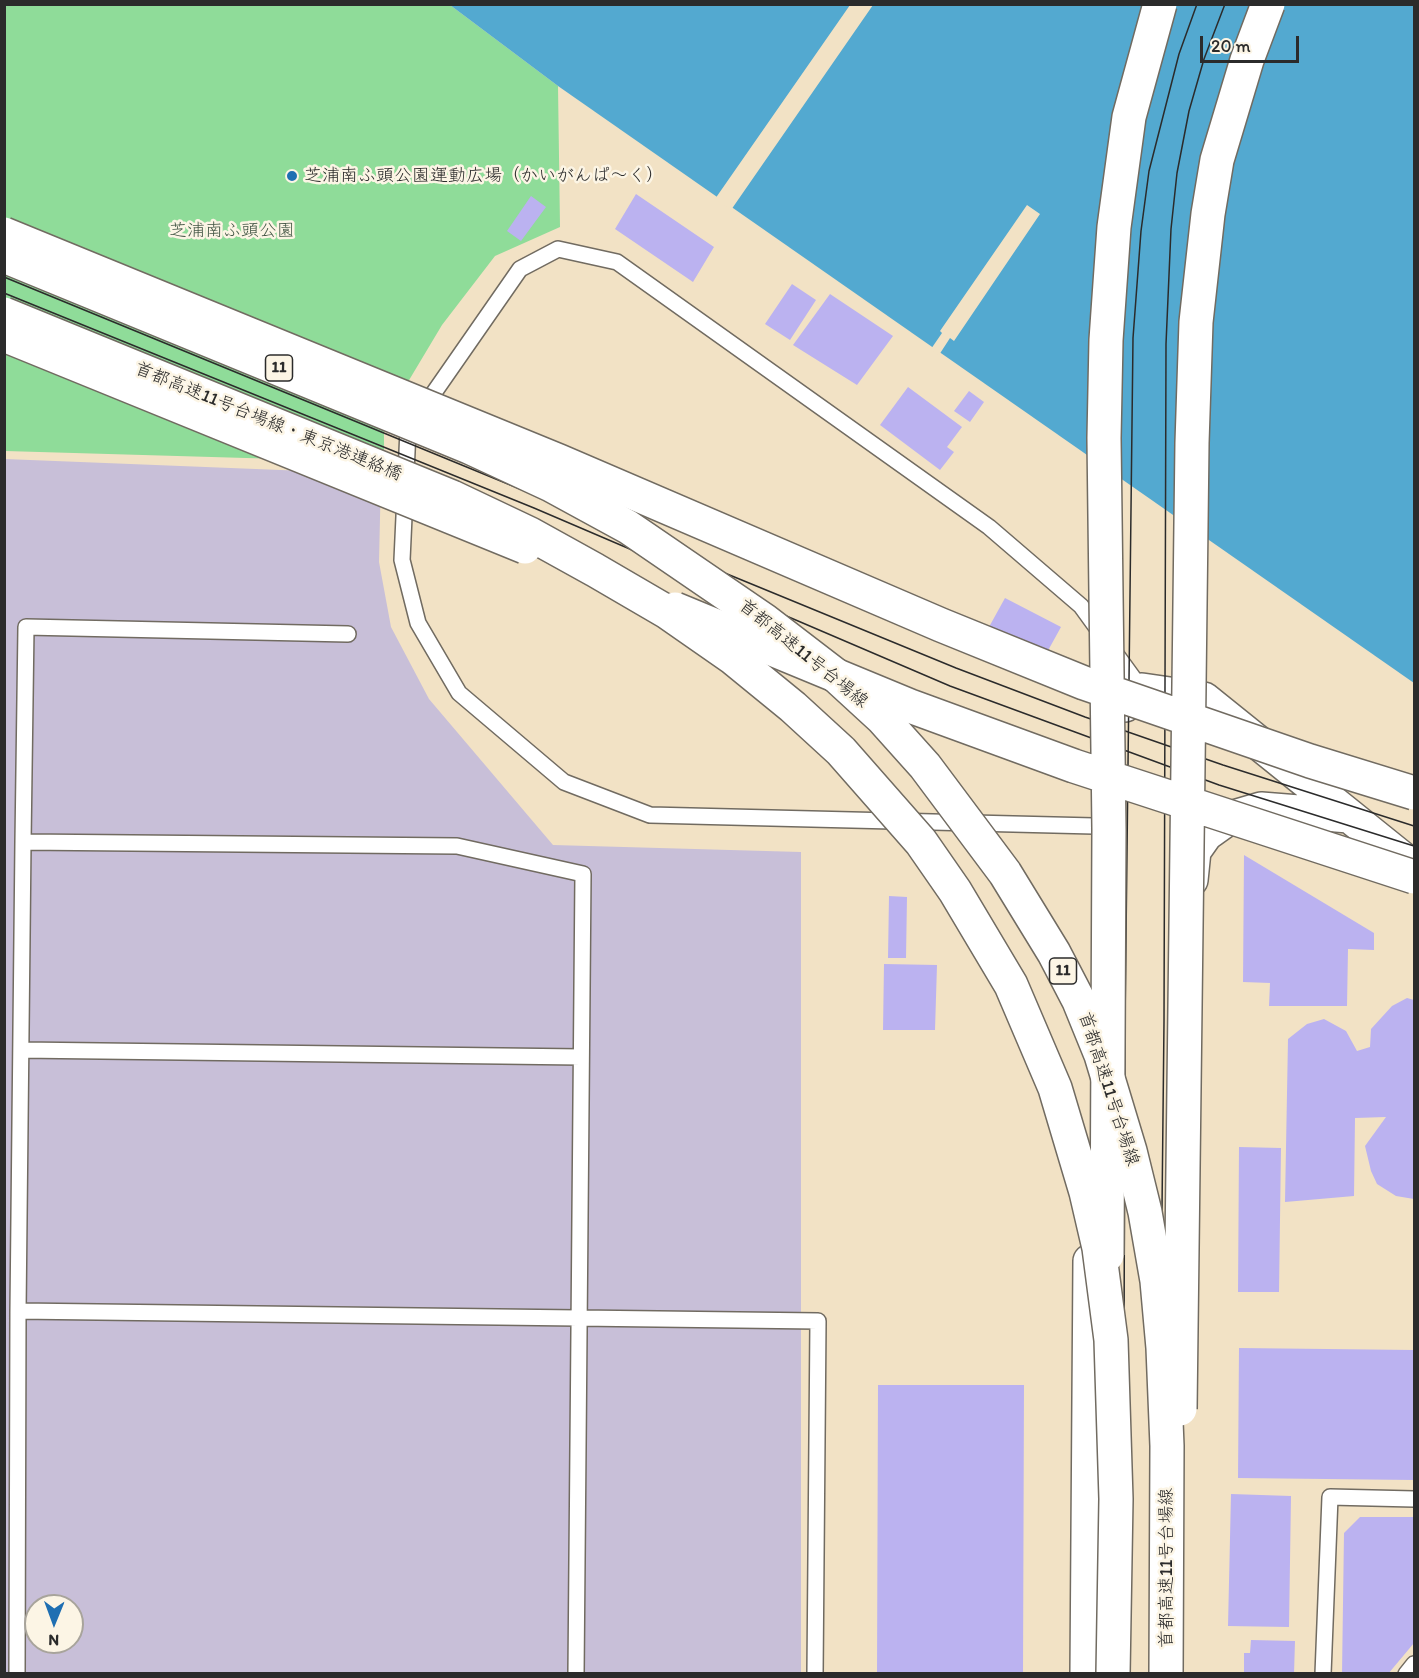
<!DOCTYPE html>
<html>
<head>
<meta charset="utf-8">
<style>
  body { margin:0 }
  #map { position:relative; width:1419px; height:1678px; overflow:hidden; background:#f2e2c5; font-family:Itim,sans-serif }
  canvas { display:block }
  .frame { position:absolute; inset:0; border:6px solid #2b2b2b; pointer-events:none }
  .north { position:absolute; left:24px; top:1594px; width:60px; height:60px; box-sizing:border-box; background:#fcf5e5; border:2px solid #a8a49b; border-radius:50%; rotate:181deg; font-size:16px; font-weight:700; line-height:24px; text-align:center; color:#2b2b2b }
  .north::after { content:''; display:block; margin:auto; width:21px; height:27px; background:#1f6fb2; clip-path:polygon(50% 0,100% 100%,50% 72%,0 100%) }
  .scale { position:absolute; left:1200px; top:36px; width:99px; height:27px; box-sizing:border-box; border:3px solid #2b2b2b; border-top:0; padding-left:8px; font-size:18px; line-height:21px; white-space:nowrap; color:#2b2b2b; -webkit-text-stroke:4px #fcf5e5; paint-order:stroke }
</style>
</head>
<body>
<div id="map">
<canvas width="1419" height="1678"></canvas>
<div class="frame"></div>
<div class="north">N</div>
<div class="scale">20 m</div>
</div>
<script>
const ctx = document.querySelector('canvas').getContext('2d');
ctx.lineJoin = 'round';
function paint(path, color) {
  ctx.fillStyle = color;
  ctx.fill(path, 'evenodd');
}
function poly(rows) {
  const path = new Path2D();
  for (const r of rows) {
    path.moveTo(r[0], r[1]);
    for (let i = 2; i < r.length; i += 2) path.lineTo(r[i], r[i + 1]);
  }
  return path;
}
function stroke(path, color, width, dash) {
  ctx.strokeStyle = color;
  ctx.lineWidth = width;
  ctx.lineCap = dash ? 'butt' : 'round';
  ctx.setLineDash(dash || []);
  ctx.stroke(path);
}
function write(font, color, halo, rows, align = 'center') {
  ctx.font = font + ' Itim,"Klee One",sans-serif';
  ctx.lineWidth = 5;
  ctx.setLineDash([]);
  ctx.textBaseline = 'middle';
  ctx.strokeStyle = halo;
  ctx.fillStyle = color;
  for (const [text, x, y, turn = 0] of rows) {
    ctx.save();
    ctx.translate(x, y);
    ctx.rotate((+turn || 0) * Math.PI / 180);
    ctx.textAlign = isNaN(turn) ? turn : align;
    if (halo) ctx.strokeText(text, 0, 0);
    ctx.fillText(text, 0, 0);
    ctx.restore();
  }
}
paint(poly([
  [5,459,381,474,379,562,391,627,429,699,553,845,801,852,801,1673,5,1674],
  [36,1606,72,1606,72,1642,36,1642]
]), '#c8bfd8');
paint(poly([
  [5,5,450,5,558,86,560,227,495,256,442,325,384,422,384,462,5,451]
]), '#8fdc99');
paint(poly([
  [450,5,1414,5,1414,683,558,86]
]), '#53a9d0');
paint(poly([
  [850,5,873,5,731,210,715,199],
  [1027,205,1040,214,954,341,950,338,939,355,931,349,942,333,940,331]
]), '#f2e2c5');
paint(poly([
  [636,194,714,247,693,282,615,229],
  [531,196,546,207,521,241,507,231],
  [792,284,816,300,790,340,765,324],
  [830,294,893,336,857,385,793,345],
  [908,387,962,427,947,447,954,452,940,470,880,425],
  [969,391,984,402,970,422,954,411],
  [1005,598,1061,627,1045,656,989,627],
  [1244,855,1374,933,1374,950,1348,949,1347,1006,1269,1006,1270,983,1243,982],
  [889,896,907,897,906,958,888,958],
  [884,964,937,965,935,1030,883,1030],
  [1407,998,1414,1000,1414,1199,1396,1196,1377,1184,1371,1171,1365,1146,1386,1117,1355,1118,1354,1196,1285,1202,1288,1039,1307,1024,1324,1019,1346,1031,1357,1051,1370,1047,1371,1029,1392,1006],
  [1239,1147,1281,1148,1279,1292,1238,1292],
  [1239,1348,1414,1350,1414,1480,1238,1478],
  [878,1385,1024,1385,1023,1674,877,1674],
  [1231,1494,1291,1496,1289,1627,1228,1626],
  [1360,1517,1414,1517,1414,1643,1388,1674,1342,1674,1344,1533],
  [1251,1640,1295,1641,1294,1674,1244,1674,1244,1653,1250,1653]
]), '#bbb2f0');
const service = poly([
  [1094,826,650,815,564,782,459,693,418,623,402,560,408,430,520,269,558,249,617,262,989,527,1081,606,1142,690],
  [23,842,26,627,348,634],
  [21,1050,581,1057],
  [18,1311,23,842,457,846,583,874,576,1674],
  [17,1674,18,1311,818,1321,815,1674],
  [1323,1674,1330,1497,1414,1499],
  [1406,1674,1414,1664]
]);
const tertiary = poly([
  [1125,705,1142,690,1204,699,1414,868],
  [1191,880,1194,851,1206,834,1227,819,1261,809,1349,816],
  [1087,1674,1090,1261]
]);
stroke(service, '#716b61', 18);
stroke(tertiary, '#716b61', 36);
stroke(service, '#fff', 15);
stroke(tertiary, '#fff', 33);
stroke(poly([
  [4,277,956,668,1085,717,1223,765,1414,826],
  [4,293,534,508,950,686,1219,785,1414,846],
  [1123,1674,1125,1022,1133,338,1141,231,1149,171,1179,54,1197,4],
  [1157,1674,1164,1022,1166,344,1171,229,1177,173,1189,111,1204,59,1225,4]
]), '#2b2b2b', 1.5);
const tertiaryBridge = poly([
  [4,234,559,461,941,625,1084,683,1310,761,1414,793],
  [4,335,525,547],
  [675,609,910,706,1074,766,1414,877],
  [1107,1255,1109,830,1104,438,1106,340,1114,227,1129,117,1160,4],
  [1180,1409,1192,443,1196,322,1208,214,1217,160,1247,60,1268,4]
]);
const motorwayBridge = poly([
  [4,256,469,447,551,485,628,527,764,620,833,673,882,718,925,766,1005,873,1054,953,1079,1001,1101,1055,1130,1151,1145,1212,1157,1281,1163,1348,1167,1446,1166,1674],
  [4,314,452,497,530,534,595,570,667,612,733,658,793,707,841,751,921,842,955,891,1011,985,1055,1088,1086,1192,1099,1248,1111,1340,1116,1499,1113,1674]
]);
stroke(tertiaryBridge, '#716b61', 36, []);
stroke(motorwayBridge, '#716b61', 36, []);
stroke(tertiaryBridge, '#fff', 33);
stroke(motorwayBridge, '#fff', 33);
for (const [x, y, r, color] of [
  [292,176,6,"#1f6fb2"]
]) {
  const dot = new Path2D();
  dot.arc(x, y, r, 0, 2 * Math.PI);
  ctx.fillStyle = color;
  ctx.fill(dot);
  stroke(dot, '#fcf5e5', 2);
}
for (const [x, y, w] of [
  [279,368,27],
  [1063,971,27]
]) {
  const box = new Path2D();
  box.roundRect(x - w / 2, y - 13, w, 26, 4.5);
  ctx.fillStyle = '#fcf5e5';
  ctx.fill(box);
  stroke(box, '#2b2b2b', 1.5);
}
write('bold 16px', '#2b2b2b', null, [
  ["11",279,368],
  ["11",1063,971]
]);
write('18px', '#2b2b2b', '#fcf5e5', [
  ["芝浦南ふ頭公園運動広場（かいがんぱ～く）",304,176]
], 'left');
write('18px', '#445746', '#fcf5e5', [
  ["芝浦南ふ頭公園",232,231]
]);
write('18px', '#2b2b2b', '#fcf5e5', [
  ["首都高速11号台場線・東京港連絡橋",268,422,22],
  ["首都高速11号台場線",803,654,39],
  ["首都高速11号台場線",1108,1089,72],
  ["首都高速11号台場線",1167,1568,-90]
]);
</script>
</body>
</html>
